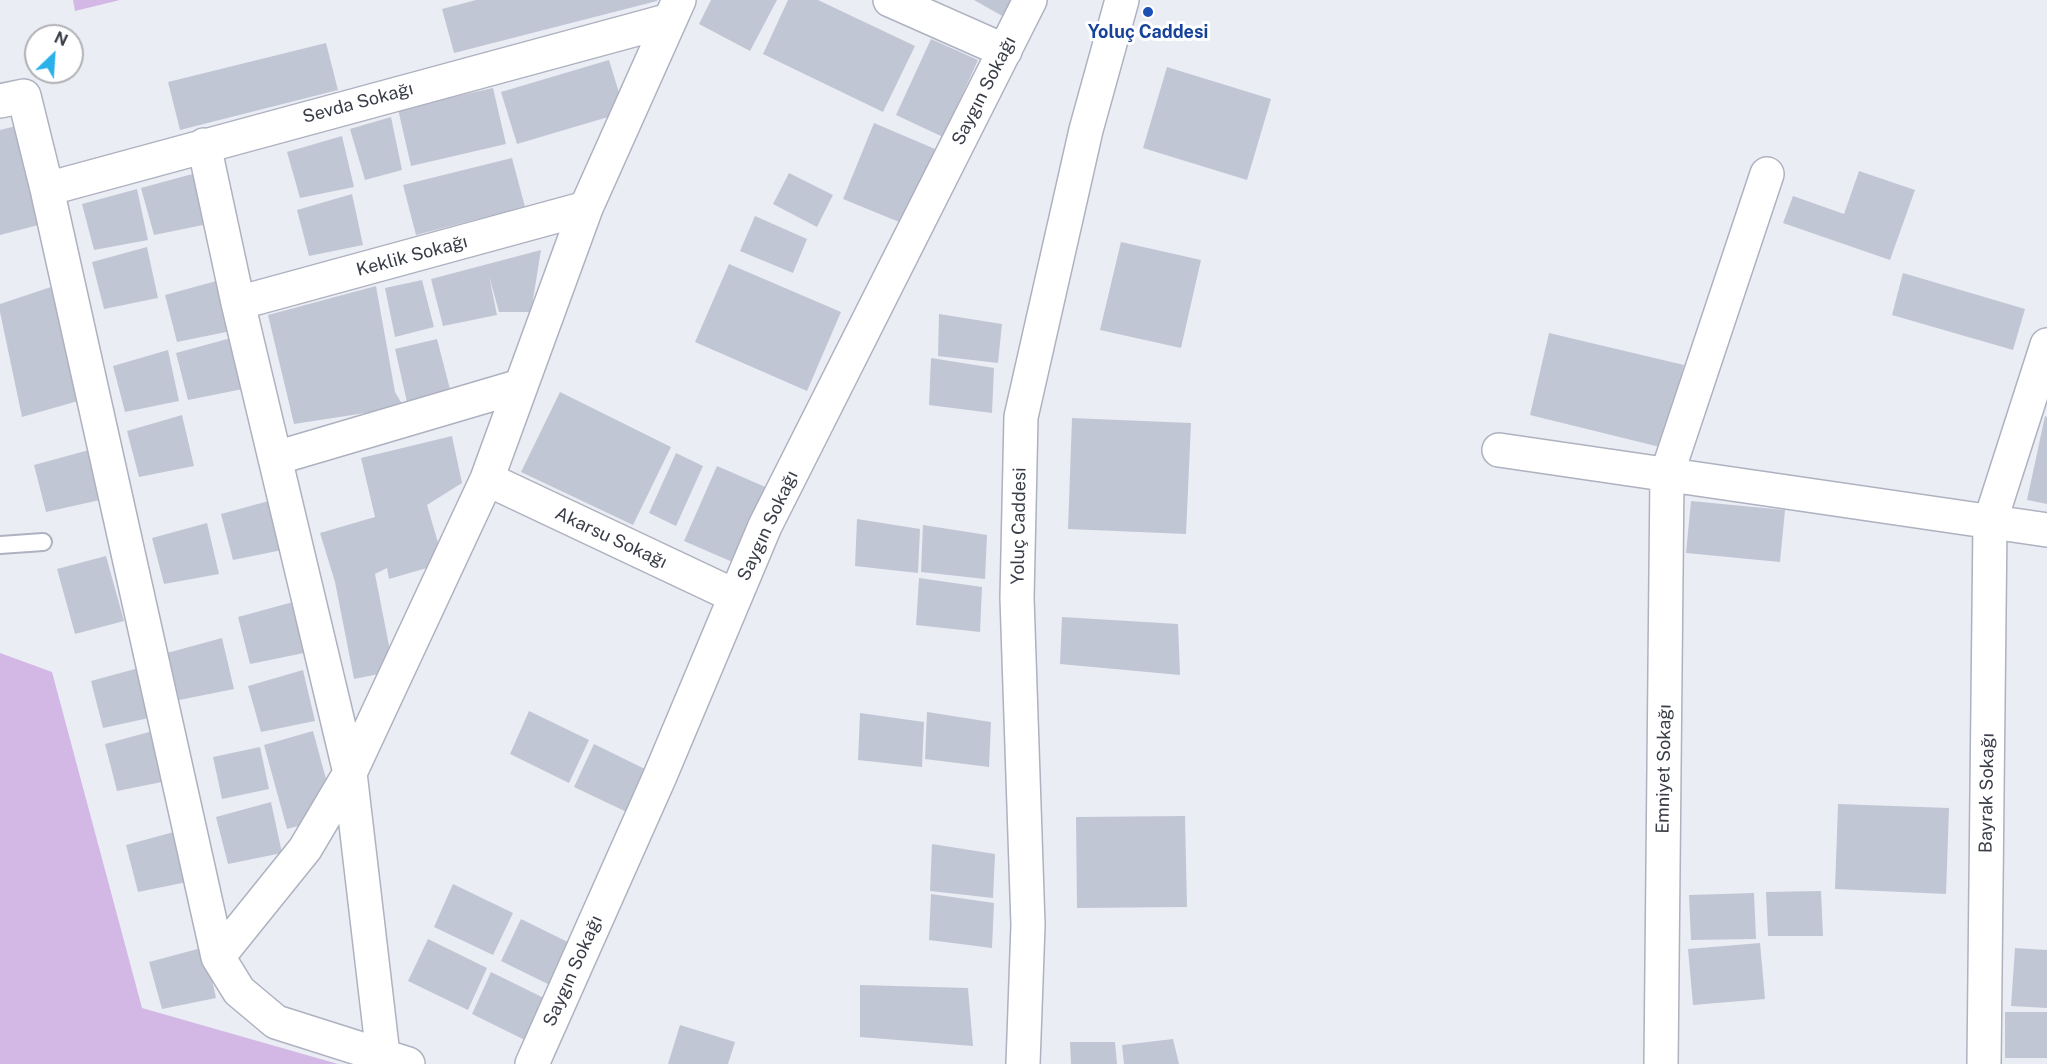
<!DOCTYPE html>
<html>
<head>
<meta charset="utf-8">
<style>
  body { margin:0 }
  #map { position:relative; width:2047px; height:1064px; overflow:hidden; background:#ebedf4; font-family:"Public Sans",sans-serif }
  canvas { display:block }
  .north { position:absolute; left:24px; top:24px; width:60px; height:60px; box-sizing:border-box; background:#fff; border:2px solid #b0b1b6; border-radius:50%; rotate:25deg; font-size:16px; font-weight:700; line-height:24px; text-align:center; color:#393d48 }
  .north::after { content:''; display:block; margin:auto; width:21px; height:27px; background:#2cb0ea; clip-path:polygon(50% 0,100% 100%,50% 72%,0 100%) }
</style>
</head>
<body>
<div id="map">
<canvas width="2047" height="1064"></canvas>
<div class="north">N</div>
</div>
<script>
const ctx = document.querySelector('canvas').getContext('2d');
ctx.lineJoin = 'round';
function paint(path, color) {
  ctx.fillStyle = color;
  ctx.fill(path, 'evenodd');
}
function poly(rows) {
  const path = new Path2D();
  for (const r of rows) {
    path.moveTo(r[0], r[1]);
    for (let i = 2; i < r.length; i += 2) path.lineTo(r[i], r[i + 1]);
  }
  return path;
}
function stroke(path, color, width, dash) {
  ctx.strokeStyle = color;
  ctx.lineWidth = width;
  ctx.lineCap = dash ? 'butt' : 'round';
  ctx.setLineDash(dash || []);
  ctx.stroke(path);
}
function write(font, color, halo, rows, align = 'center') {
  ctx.font = font + ' "Public Sans",sans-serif';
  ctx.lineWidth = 6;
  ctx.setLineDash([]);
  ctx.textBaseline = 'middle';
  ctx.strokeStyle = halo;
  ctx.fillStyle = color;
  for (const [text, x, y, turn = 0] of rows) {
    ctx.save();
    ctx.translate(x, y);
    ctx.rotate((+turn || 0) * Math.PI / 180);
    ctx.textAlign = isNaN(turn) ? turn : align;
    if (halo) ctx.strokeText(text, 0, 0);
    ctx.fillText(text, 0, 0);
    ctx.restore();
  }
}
paint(poly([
  [73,0,120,0,75,11],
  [0,653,52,672,142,1008,338,1064,0,1064]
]), '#d3b7e5');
paint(poly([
  [476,0,657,0,657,1,454,53,442,9],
  [711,0,777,0,750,51,699,24],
  [788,0,818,0,915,46,883,112,763,54],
  [974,0,1013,0,1004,17],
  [931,39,978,60,943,137,896,115],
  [326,43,338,90,180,130,168,82],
  [609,60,625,112,517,144,501,92],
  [1167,67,1271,99,1247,180,1143,148],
  [493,88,506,144,411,166,398,109],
  [391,117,402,170,365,180,350,129],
  [874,123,935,149,904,224,843,199],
  [20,125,46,223,0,235,0,130],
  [342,136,354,187,300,198,287,152],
  [512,158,525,207,416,235,403,185],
  [1859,171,1915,190,1890,260,1783,223,1793,196,1844,214],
  [196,173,208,224,154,235,141,188],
  [789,173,833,195,817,227,773,204],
  [137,189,148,240,94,250,82,204],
  [352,194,363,245,309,256,297,210],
  [755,216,807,239,793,273,740,251],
  [1121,242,1201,260,1181,348,1100,330],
  [147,247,158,298,104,309,92,262],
  [541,250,531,312,499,312,489,276,497,315,443,326,431,279],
  [729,264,841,312,807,391,695,342],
  [1903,273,2025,309,2013,350,1892,315],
  [220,280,231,331,177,342,165,295],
  [422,280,434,327,395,337,385,288],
  [376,286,395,392,404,407,294,424,268,315],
  [51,287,78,401,22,417,0,312,0,304],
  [939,314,1002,324,998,363,938,356],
  [1549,333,1684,365,1664,448,1530,415],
  [231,338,243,389,188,400,176,353],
  [437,339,451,393,407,402,395,349],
  [168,350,179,401,125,412,113,366],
  [931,358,994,368,992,413,929,405],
  [560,392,671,447,633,525,521,472],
  [182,415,194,466,139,477,127,431],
  [2045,416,2047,417,2047,504,2027,500],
  [1072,418,1191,423,1186,534,1068,529],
  [452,436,462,483,427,505,444,563,389,579,387,568,375,574,394,671,354,679,335,582,320,533,375,517,361,458],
  [89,450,100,500,46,512,34,465],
  [676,453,703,466,676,526,649,513],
  [717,466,770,489,737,564,684,541],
  [276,499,287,549,233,560,221,514],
  [1691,501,1785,510,1780,562,1686,553],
  [857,519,920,529,918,573,855,566],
  [207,523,219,574,164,584,152,538],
  [923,525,987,535,985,579,921,572],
  [106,556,124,621,75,634,57,569],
  [919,578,982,587,980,632,916,625],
  [293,602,304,653,250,664,238,617],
  [1062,617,1178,624,1180,675,1060,664],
  [222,638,234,689,179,700,167,653],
  [146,666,158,716,103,728,91,681],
  [303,670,315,721,261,732,248,686],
  [529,711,589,740,569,783,510,754],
  [927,712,991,722,989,767,925,759],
  [860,713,924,722,922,767,858,760],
  [160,729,172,780,117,791,105,744],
  [313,731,329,790,313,822,287,829,264,745],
  [594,744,653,773,633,815,574,787],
  [260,747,269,789,222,799,213,757],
  [271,802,282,853,228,864,216,817],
  [1838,804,1949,808,1946,894,1835,889],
  [1185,816,1187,907,1077,908,1076,817],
  [181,830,192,881,138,892,126,845],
  [932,844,995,854,993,898,930,891],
  [453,884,513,913,493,955,434,927],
  [1821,891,1823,936,1768,936,1766,892],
  [1754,893,1756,939,1691,940,1689,895],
  [931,894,994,903,992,948,929,940],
  [521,919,580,948,560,990,501,961],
  [428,939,487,968,468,1010,408,981],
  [1760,943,1765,999,1693,1005,1688,949],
  [205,947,216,998,162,1009,149,962],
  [2015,948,2047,950,2047,1008,2011,1006],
  [491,972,550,1001,531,1043,472,1014],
  [860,985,968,988,973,1046,860,1037],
  [2005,1012,2047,1012,2047,1058,2005,1058],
  [680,1025,735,1042,728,1064,668,1064],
  [1173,1039,1179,1064,1124,1064,1122,1045],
  [1070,1042,1115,1042,1117,1064,1071,1064]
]), '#c1c6d5');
const service = poly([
  [0,545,43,542]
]);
const minor = poly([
  [890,0,1005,51],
  [0,101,24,96,47,189,218,957,239,991,276,1022,408,1064],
  [204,145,238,303,350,773,383,1055],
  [47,189,670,20],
  [238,303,586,208],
  [1499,450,2047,530],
  [276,458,520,386],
  [487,479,735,596],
  [218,957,305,849,350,773,487,479,586,208,679,0],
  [532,1064,660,776,765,526,1030,0],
  [1661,1064,1667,474,1767,174],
  [1984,1064,1990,522,2047,345]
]);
const tertiary = poly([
  [1023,1064,1028,925,1017,598,1021,417,1086,130,1122,0]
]);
stroke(service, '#aeb1bf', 20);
stroke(minor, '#aeb1bf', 36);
stroke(tertiary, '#aeb1bf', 36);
stroke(service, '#fff', 16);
stroke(minor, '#fff', 33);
stroke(tertiary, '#fff', 33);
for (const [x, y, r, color] of [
  [1148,12,6,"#1a4fb4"]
]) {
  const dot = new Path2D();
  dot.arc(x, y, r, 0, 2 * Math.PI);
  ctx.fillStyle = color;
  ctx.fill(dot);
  stroke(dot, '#fff', 2);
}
write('bold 18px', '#164399', '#fff', [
  ["Yoluç Caddesi",1148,32]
]);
write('18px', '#393d48', '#fff', [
  ["Saygın Sokağı",984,91,-63],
  ["Sevda Sokağı",358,103,-15],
  ["Keklik Sokağı",412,256,-15],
  ["Saygın Sokağı",768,526,-65],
  ["Yoluç Caddesi",1019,526,-89],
  ["Akarsu Sokağı",611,538,25],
  ["Emniyet Sokağı",1664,769,-89],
  ["Bayrak Sokağı",1987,793,-89],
  ["Saygın Sokağı",573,971,-66]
]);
</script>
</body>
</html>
